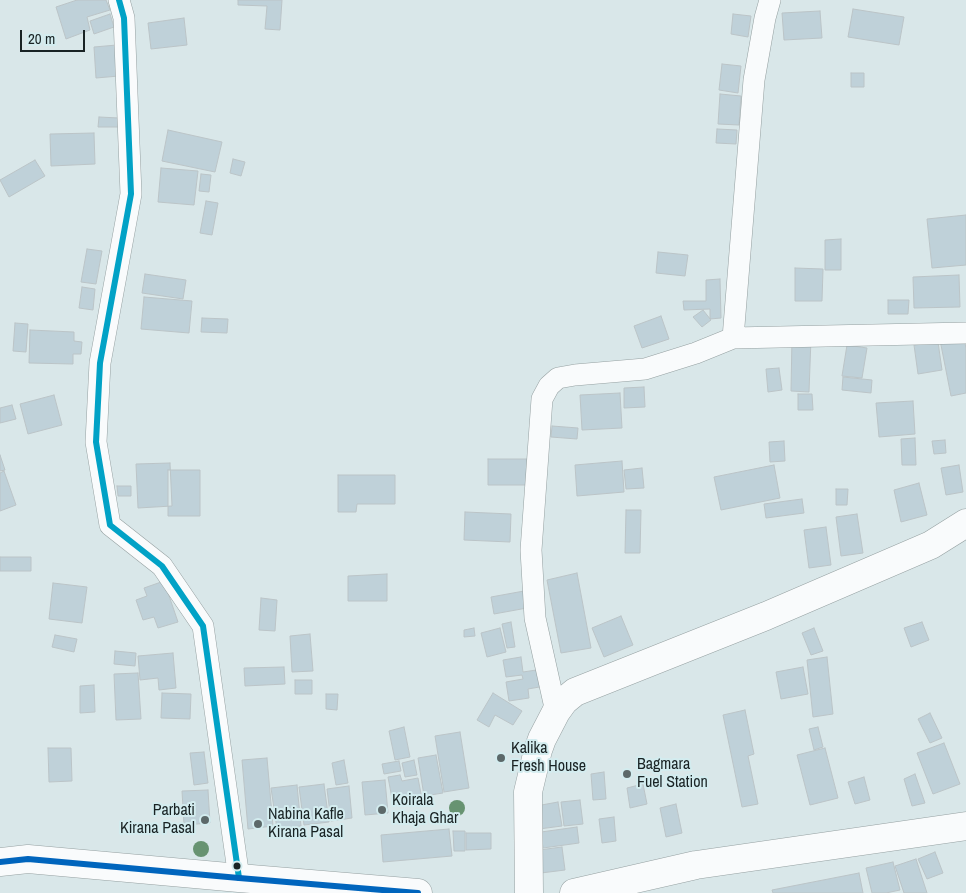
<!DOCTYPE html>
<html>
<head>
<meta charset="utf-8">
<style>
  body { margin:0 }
  #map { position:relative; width:966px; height:893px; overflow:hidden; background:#d9e7e9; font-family:"Archivo Narrow",sans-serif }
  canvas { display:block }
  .scale { position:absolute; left:20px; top:30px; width:65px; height:22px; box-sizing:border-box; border:2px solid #192324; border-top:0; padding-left:6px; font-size:15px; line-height:18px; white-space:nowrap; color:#192324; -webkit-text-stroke:4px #d3ecef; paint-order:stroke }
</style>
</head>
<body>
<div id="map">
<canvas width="966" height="893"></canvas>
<div class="scale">20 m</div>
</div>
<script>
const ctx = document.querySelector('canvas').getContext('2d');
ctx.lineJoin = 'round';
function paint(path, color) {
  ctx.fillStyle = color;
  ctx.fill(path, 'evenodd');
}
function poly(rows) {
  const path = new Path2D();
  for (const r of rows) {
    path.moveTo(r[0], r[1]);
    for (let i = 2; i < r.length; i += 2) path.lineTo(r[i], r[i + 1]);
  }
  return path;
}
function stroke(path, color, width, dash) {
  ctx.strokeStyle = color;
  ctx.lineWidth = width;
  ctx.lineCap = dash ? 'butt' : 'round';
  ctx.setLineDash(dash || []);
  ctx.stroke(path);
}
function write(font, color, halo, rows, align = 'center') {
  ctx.font = font + ' "Archivo Narrow",sans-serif';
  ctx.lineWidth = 4;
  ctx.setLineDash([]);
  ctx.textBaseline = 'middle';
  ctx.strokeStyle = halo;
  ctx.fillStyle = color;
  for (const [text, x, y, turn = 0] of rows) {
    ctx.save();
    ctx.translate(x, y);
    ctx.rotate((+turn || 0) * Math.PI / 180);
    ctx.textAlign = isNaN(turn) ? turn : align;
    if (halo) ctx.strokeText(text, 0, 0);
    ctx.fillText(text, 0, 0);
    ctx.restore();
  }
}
const building = poly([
  [77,0,106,0,110,10,87,17,90,30,66,39,56,7,77,0],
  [238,0,282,0,280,30,265,29,267,6,238,5,238,0],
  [853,9,904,17,899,45,848,37,853,9],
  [820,11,822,38,784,40,782,13,820,11],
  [110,14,114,27,94,34,90,21,110,14],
  [733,14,751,16,748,37,731,34,733,14],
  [184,18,187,45,151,49,148,23,184,18],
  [117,45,119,76,96,78,94,47,117,45],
  [722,64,741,66,738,93,719,90,722,64],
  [851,73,864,73,864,87,851,87,851,73],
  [720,94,741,96,739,125,718,124,720,94],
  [99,117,119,118,119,127,98,127,99,117],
  [717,129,737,130,736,144,716,143,717,129],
  [168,130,222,142,215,172,162,161,168,130],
  [94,133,95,164,51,166,50,134,94,133],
  [233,159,245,162,241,176,230,173,233,159],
  [35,160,45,176,9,197,0,180,35,160],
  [161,168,198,171,194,205,158,202,161,168],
  [201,174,211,175,209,192,199,191,201,174],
  [206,201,218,203,212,235,200,233,206,201],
  [966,215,966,265,932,268,927,219,966,215],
  [841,239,841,270,825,270,825,240,841,239],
  [87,249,102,251,96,284,81,282,87,249],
  [658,252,688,255,685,276,656,273,658,252],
  [795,268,823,269,822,301,795,301,795,268],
  [145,274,186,280,183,299,142,293,145,274],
  [959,275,960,307,914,308,913,277,959,275],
  [720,279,721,318,710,319,710,309,684,310,683,301,706,301,706,280,720,279],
  [82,287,95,289,93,310,79,308,82,287],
  [144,297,192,301,189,333,141,329,144,297],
  [888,300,909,300,908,314,888,314,888,300],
  [703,310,711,320,702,327,693,317,703,310],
  [661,316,669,339,642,348,634,326,661,316],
  [202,318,228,319,227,333,201,332,202,318],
  [15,323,28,324,26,352,13,351,15,323],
  [30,330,74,332,74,341,82,342,81,354,73,354,73,364,29,363,30,330],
  [964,336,966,349,966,393,951,396,940,340,964,336],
  [792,337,811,338,809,392,791,391,792,337],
  [938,342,942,370,918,374,914,345,938,342],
  [847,345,867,348,862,378,842,376,847,345],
  [779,368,782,390,768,392,766,369,779,368],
  [843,377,872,380,871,393,842,390,843,377],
  [644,387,645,407,624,408,624,388,644,387],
  [620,393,622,428,582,430,580,395,620,393],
  [798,394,812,394,813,410,798,410,798,394],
  [54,395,62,425,28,434,20,404,54,395],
  [913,401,915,434,879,437,876,403,913,401],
  [12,405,16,419,0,423,0,408,12,405],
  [552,426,578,428,577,439,551,437,552,426],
  [915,438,916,465,902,465,901,439,915,438],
  [945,440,946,453,934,454,932,441,945,440],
  [784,441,785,461,770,462,769,442,784,441],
  [0,455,5,470,0,471,0,455],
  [488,459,527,459,527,485,488,485,488,459],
  [622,461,624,492,577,496,575,465,622,461],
  [170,463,172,506,138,508,136,464,170,463],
  [774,465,780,498,721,510,714,477,774,465],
  [959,465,963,492,946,495,941,468,959,465],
  [642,468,644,488,626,489,624,470,642,468],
  [168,470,200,470,200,516,168,516,168,470],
  [4,471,16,505,0,511,0,473,4,471],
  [338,475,395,475,395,504,357,504,356,512,338,512,338,475],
  [919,483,927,515,901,522,894,490,919,483],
  [117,486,131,486,131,496,118,496,117,486],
  [836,489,848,489,847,505,836,505,836,489],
  [802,499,804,513,766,518,764,504,802,499],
  [626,510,641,510,640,553,625,553,626,510],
  [465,512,511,514,510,542,464,540,465,512],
  [857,514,863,553,841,556,836,517,857,514],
  [826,527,831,565,809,568,804,530,826,527],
  [0,557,31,557,31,571,0,571,0,557],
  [577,573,591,648,561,653,547,580,577,573],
  [387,574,387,601,348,601,348,576,387,574],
  [164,581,178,622,158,628,154,617,143,620,136,600,147,596,144,588,164,581],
  [53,583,87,587,82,623,49,619,53,583],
  [524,591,527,608,494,614,491,597,524,591],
  [261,598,277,600,275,631,259,630,261,598],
  [621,616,633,645,604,657,592,628,621,616],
  [511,622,515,647,507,648,502,624,511,622],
  [922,622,929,640,911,647,904,628,922,622],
  [474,628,475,636,464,637,464,630,474,628],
  [500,628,506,652,487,657,481,633,500,628],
  [814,628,823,651,811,655,802,633,814,628],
  [310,634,313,671,292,672,290,636,310,634],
  [55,635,77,639,74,652,52,647,55,635],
  [115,651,136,653,135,666,114,664,115,651],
  [173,653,176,688,159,690,158,678,140,680,138,656,173,653],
  [521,657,523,672,543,669,545,686,528,689,529,698,509,701,506,682,523,679,522,675,506,677,503,660,521,657],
  [827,657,833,714,813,717,807,660,827,657],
  [284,667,285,684,245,686,244,668,284,667],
  [803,667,808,694,781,699,776,672,803,667],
  [138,673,141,719,116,720,114,674,138,673],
  [295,680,312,680,312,694,295,694,295,680],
  [94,685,95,712,80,713,80,686,94,685],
  [162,693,191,694,190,719,161,718,162,693],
  [493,693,522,711,513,725,495,715,489,727,477,720,493,693],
  [326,694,338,694,337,710,326,709,326,694],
  [745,710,754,754,748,756,758,804,742,807,723,715,745,710],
  [930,713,942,738,930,743,918,719,930,713],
  [404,727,410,757,395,760,389,731,404,727],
  [818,727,823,747,814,750,809,729,818,727],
  [460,732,469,788,444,792,435,736,460,732],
  [944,743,960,784,933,794,917,753,944,743],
  [48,748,71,748,72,781,49,782,48,748],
  [825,748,838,798,810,805,797,755,825,748],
  [204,752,208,783,194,785,190,753,204,752],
  [436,755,443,793,424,796,418,758,436,755],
  [267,758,273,826,248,829,242,760,267,758],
  [344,760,348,783,336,785,332,763,344,760],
  [414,760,417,775,405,777,402,763,414,760],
  [399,761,401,771,384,774,382,764,399,761],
  [604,772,606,799,593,800,591,774,604,772],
  [915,774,925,803,912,806,904,779,915,774],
  [400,775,402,781,418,778,422,799,393,804,388,777,400,775],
  [864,777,870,800,855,804,848,782,864,777],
  [385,780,388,813,365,815,362,782,385,780],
  [324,784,329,822,304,825,299,787,324,784],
  [643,784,647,804,630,808,627,788,643,784],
  [297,785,301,826,277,829,271,788,297,785],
  [349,786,352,818,331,821,327,789,349,786],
  [208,790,210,823,184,825,182,791,208,790],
  [580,800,583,824,564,826,561,802,580,800],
  [558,802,562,826,539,829,536,806,558,802],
  [676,804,682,833,666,837,660,808,676,804],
  [614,817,616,841,602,843,599,819,614,817],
  [577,827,579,843,543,848,541,832,577,827],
  [449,829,452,856,383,862,381,835,449,829],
  [453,831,465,831,465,851,454,851,453,831],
  [466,833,491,833,491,849,466,850,466,833],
  [562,847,565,870,541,873,539,850,562,847],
  [935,852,943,873,927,879,918,859,935,852],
  [916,859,927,893,904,893,895,866,916,859],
  [893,862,900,890,886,893,872,893,866,868,893,862],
  [859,873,863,893,773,893,772,890,859,873]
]);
paint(building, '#bfd1d9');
stroke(building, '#bbc4c7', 1);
const street = poly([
  [119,0,124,18,131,194,100,363,96,442,110,525,162,566,203,626,239,878],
  [770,0,765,18,754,80,733,338,966,333],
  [556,712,535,618,531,550,542,399,549,386,558,378,575,375,645,369,696,353,733,338]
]);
const secondary = poly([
  [0,862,28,859,239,878,418,893],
  [529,893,528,792,538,750,542,739,556,712,564,701,575,692,766,616,931,545,966,523],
  [574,893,696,865,966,826]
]);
stroke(street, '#95a0a1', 22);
stroke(secondary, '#95a0a1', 29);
stroke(street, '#f9fbfc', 21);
stroke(secondary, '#f9fbfc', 28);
stroke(poly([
  [119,0,124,18,131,194,100,363,96,442,110,525,162,566,203,626,239,878]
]), '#01a2c6', 6);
stroke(poly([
  [0,862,28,859,239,878,418,893]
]), '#0065bd', 6);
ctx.fillStyle = '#679371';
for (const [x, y] of [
  [457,808],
  [201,849]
]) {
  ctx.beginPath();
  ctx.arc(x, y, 8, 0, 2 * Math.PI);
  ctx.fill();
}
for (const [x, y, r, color] of [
  [501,758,5,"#5c6869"],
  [627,774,5,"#5c6869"],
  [382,810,5,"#5c6869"],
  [205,820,5,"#5c6869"],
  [258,824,5,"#5c6869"],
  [237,866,4.5,"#192324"]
]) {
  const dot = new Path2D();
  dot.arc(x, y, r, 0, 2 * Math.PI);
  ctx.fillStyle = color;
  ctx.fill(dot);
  stroke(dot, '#d3ecef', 2);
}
write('16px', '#192324', '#d3ecef', [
  ["Kalika",511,749],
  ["Fresh House",511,767],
  ["Bagmara",637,765],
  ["Fuel Station",637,783],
  ["Koirala",392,801],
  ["Khaja Ghar",392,819],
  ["Parbati",195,811,"right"],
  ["Kirana Pasal",195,829,"right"],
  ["Nabina Kafle",268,815],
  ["Kirana Pasal",268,833]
], 'left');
</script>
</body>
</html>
